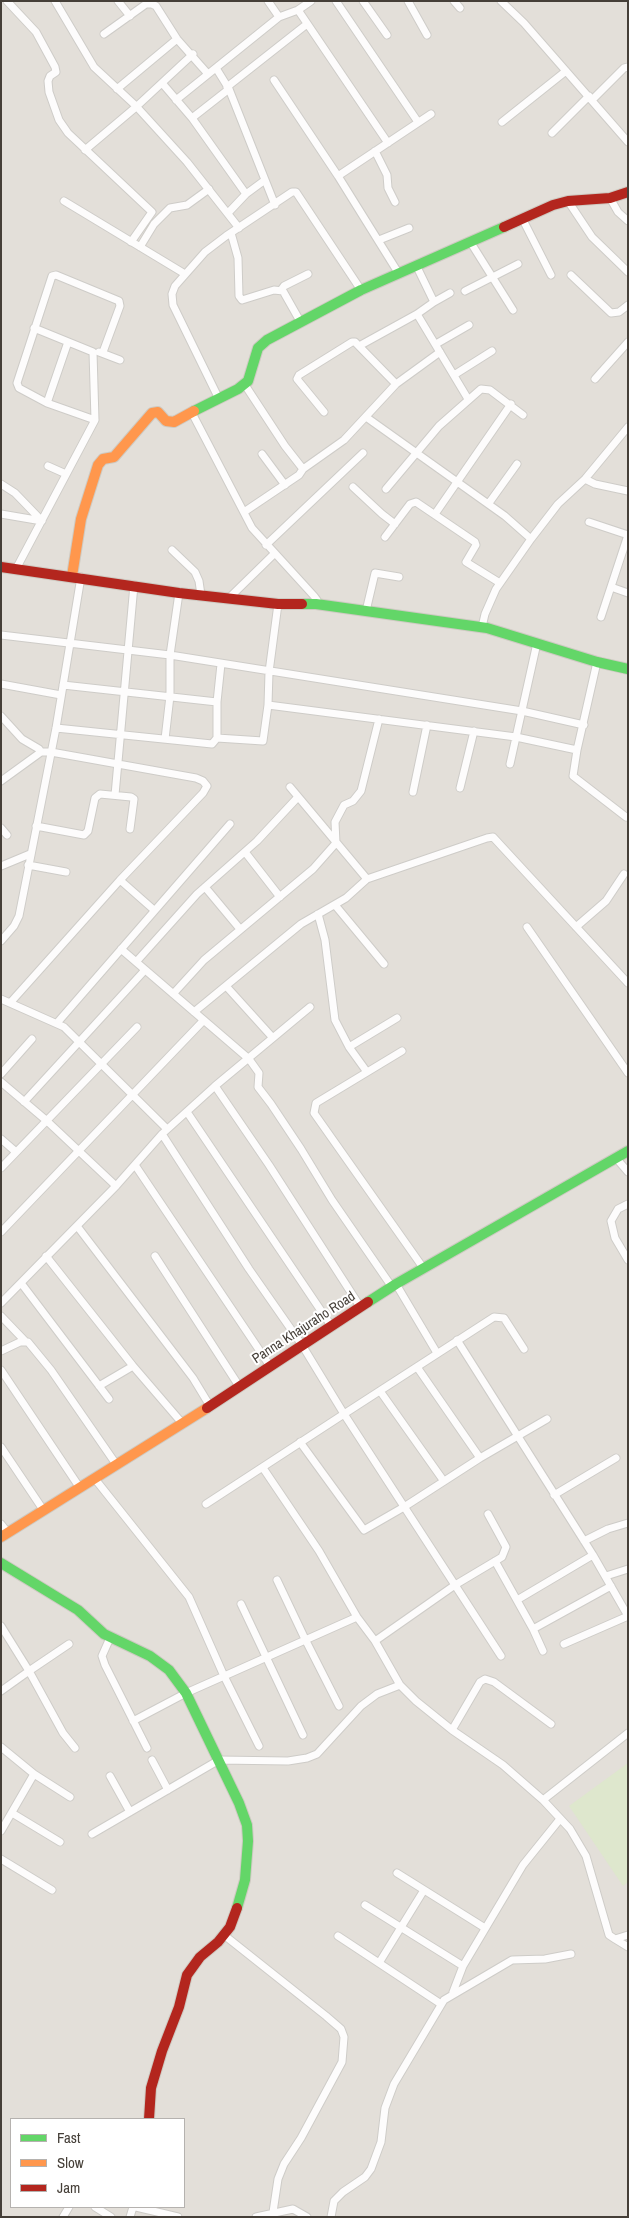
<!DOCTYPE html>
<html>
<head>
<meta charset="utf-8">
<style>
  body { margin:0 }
  #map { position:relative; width:629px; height:2218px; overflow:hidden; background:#f0eeea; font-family:"Archivo Narrow",sans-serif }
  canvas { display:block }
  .frame { position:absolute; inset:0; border:2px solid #453f38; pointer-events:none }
  .legend { position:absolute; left:10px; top:2118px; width:175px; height:90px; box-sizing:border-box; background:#fff; border:1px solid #b5b2af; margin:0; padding:6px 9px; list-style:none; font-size:15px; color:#453f38 }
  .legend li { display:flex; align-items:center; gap:10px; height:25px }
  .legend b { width:25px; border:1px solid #b5b2af }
</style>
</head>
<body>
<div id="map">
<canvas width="629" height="2218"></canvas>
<div class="frame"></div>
<ul class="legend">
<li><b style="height:6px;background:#63d668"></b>Fast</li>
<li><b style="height:6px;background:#ff974d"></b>Slow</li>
<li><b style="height:6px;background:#b3261e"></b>Jam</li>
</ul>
</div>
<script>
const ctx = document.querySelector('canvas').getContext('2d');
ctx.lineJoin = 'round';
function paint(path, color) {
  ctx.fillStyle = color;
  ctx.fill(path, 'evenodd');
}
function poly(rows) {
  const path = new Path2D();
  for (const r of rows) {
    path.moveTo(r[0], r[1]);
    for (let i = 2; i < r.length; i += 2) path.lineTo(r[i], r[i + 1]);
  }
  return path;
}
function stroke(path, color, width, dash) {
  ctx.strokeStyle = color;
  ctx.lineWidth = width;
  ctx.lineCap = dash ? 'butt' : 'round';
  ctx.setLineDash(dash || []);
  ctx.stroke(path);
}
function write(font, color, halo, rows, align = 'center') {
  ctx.font = font + ' "Archivo Narrow",sans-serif';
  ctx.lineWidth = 4;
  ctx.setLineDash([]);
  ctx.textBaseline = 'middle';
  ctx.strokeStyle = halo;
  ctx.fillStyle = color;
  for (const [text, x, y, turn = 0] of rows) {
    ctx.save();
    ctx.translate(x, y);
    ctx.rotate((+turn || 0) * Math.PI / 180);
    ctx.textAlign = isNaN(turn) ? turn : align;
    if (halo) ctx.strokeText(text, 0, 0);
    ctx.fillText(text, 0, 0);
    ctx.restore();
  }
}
paint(poly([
  [1,1,628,1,628,2217,1,2217],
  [11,2119,184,2119,184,2207,11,2207]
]), '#e3dfd9');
paint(poly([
  [628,1763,628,1882,623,1886,569,1806]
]), '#dee7cd');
const street = poly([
  [7,1,36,32,55,67,56,72,50,76,48,81,49,92,59,120,68,133,152,212,131,242],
  [55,1,94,67,136,106,187,162,239,228],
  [118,1,130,16],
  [268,1,279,17],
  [336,1,418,122],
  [363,1,387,35],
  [408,1,427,35],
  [454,1,460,8],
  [501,1,524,23,628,142],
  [298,10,388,143],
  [104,34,146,4,152,4,156,6,177,39,208,74],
  [216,68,229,89,275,205],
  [274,80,338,176,399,274],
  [162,83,192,118,246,194],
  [227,87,307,24],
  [117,89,177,39],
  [176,100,279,17,298,10,311,1],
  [592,100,624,68,628,67],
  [192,118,229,89],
  [502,122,566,71],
  [552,133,589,96],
  [85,150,136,107,193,54],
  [375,151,387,175,388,188,395,202],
  [338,176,431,114],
  [610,198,618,212,628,221],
  [64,201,185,274],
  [568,201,592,237,628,272],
  [228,213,246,194,265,180],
  [522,218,551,275],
  [231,233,238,258,239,296,242,300,274,290,283,291,300,321],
  [379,240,409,228],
  [471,243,513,310],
  [140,247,154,224,170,208,187,205,209,189],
  [571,275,611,313,619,312,628,305],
  [281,290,284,286,308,274],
  [465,291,518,264],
  [434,302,450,293],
  [417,314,468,399],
  [436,344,469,325],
  [359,346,417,314,434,302,417,267],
  [99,352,120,360],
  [454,375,492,351],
  [595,379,628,342],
  [245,385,285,446,303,469,344,440,396,384,440,352],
  [219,399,173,305,172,294,175,286,205,252,226,236,292,192,296,192,361,290],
  [47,403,68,342],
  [324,412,297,379,299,375,352,342,355,342,396,384],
  [192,413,252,528,314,596,317,600,316,604],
  [366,417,505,516,531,539],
  [95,420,47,403,19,388,17,383,52,276,56,275,119,301,120,306,103,352],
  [262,454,285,485],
  [48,466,66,474],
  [585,479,595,484,628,491],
  [1,484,15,493,42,521,1,514],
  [353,487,382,514,395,524],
  [386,489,439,426,481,389,490,390,523,415],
  [489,503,517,464],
  [244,512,299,475,303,469],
  [435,514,511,404],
  [589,522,628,535,601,617],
  [385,537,410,504,416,502,475,542,476,545,466,562,500,583],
  [266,545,363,453],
  [172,550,195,572,199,581,201,595],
  [16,569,95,420,93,352,34,328],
  [611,587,628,593],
  [228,599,274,554],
  [366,611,375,573,399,577],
  [482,627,485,614,496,589,531,539,558,504,585,479,628,427],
  [1,635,170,655,522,711,584,725],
  [1,684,61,695],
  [63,685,217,702],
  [268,705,516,737,577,750,597,662],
  [1,716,22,739,39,749,41,752],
  [56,728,212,744,217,738,217,702,221,664],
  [217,738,263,741,268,705,269,672,278,604],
  [165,739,170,696,170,655,179,593],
  [577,750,573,776,626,817],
  [510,764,537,643],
  [1,781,41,752,51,752,196,778,203,781,207,786,203,793,120,880,10,1003],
  [290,787,367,879,487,838,493,837,628,983],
  [460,788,474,731],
  [413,792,427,725],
  [115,795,134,585],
  [36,826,84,835,88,831,95,798,100,794,131,797,134,799,130,829],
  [1,828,7,835],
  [245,852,280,897],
  [28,865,66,872],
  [1,866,30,854],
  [120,880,154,910],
  [205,887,240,929],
  [335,905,384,964],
  [318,914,325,940,335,1020,349,1047,367,1072],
  [527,927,628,1073],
  [576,927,606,901,624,874],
  [1,941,14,926,19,916,56,728,81,577],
  [121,949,249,1059,259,1073,258,1087,271,1104,301,1149,332,1200,392,1287],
  [136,962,197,894,257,841,298,797],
  [226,986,273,1038],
  [173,994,204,960,313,869,336,843,335,822,344,805,353,801,361,791,379,719],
  [1,999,64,1027,167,1129],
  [194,1012,301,924,346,898,367,879],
  [57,1023,230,824],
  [349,1047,397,1018],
  [402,1051,316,1103,314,1113,424,1269],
  [1,1074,32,1039],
  [1,1082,47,1121,116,1186],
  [215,1086,269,1165,361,1308],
  [24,1102,145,970],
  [187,1112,332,1327],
  [162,1134,249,1269,302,1345,344,1414,206,1504],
  [1,1139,16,1152],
  [616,1158,628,1172],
  [135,1165,270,1366],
  [1,1168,137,1027],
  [628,1204,618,1209,611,1221,615,1238,628,1260],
  [77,1226,193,1378,210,1406],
  [1,1232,203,1021],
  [46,1256,133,1366,182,1423],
  [155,1256,239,1386],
  [21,1283,109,1399],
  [396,1284,437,1353],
  [1,1303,116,1186,162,1134,215,1086,310,1007],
  [1,1316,25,1341],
  [457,1340,593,1555,628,1616],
  [1,1351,20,1342,28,1342,51,1370,116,1464],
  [417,1367,480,1458],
  [1,1370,80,1488],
  [99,1386,133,1366],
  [380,1391,443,1480],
  [300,1442,364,1530,404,1507,480,1458,547,1419],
  [1,1447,44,1511],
  [263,1468,319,1551,357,1617,375,1641,400,1685,416,1701,452,1730,503,1765,543,1800,570,1829,586,1856,609,1935,615,1939,628,1935],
  [95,1479,189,1597,224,1676,259,1746],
  [554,1495,616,1458],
  [1,1524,8,1533],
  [584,1541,608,1529,628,1523],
  [495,1561,533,1629,543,1651],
  [606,1576,628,1569],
  [277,1580,305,1639,339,1706],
  [517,1600,593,1555],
  [241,1604,303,1735],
  [1,1626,29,1671,69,1644],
  [533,1629,611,1586],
  [110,1638,102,1656,105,1665,147,1748],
  [375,1641,455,1585,502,1557,506,1547,488,1514],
  [564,1644,628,1616],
  [501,1656,344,1414,494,1317,504,1318,524,1349],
  [1,1691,29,1671,63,1733,75,1748],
  [133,1721,186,1693,357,1617],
  [452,1730,480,1682,485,1679,494,1682,551,1724],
  [1,1747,34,1774,70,1797],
  [152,1760,168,1790],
  [110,1776,130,1812],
  [543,1800,628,1733],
  [12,1813,60,1842],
  [1,1831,34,1774],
  [92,1834,219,1760,288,1761,307,1758,317,1754,361,1706,377,1694,400,1685],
  [1,1859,52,1890],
  [397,1873,485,1928],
  [365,1905,463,1966],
  [224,1935,326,2016,341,2029,344,2037,342,2062,301,2138,284,2164,278,2179,273,2212],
  [338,1936,441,2004],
  [615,1939,628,1947],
  [379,1963,424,1890],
  [453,1992,463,1966,523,1865,560,1819],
  [95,2207,111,2217],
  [136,2207,178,2217],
  [63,2217,69,2207],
  [130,2217,133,2207],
  [256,2217,293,2209,307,2217],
  [331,2217,334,2201,343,2192,365,2177,371,2169,381,2142,385,2108,394,2084,444,2000,512,1960,545,1959,571,1954]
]);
const fast = poly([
  [194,411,238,389,248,381,258,348,267,340,361,290,504,227],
  [302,604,316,604,487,628,597,662,628,669],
  [368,1302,396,1284,628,1151],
  [1,1563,78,1610,104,1634,150,1656,169,1670,186,1693,239,1803,247,1825,248,1841,245,1880,237,1908]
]);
const slow = poly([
  [72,576,81,519,98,465,103,459,114,457,152,413,158,412,166,421,174,422,194,411],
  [1,1537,207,1408]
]);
const jam = poly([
  [504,227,553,205,568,201,610,198,628,192],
  [1,567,179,593,278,604,302,604],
  [207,1408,368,1302],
  [149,2119,151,2088,162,2051,179,2007,187,1975,200,1957,218,1942,230,1927,237,1908]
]);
stroke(street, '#ceccc8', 9);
stroke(fast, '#cecac2', 12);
stroke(slow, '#cecac2', 12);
stroke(jam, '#cecac2', 12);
stroke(street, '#fdfcfc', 7);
stroke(fast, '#63d668', 10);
stroke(slow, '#ff974d', 10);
stroke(jam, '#b3261e', 10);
write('14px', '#453f38', '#fff', [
  ["Panna Khajuraho Road",304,1328,-33]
]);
</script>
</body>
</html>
